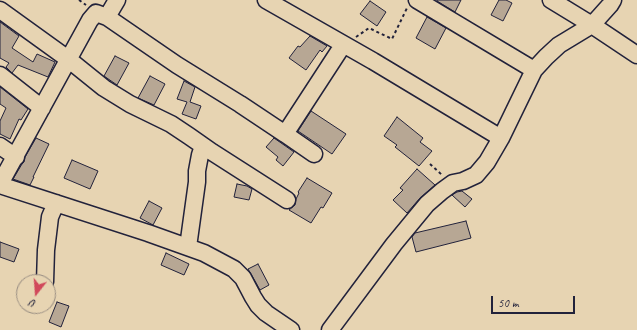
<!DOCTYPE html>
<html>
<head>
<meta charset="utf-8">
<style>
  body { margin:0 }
  #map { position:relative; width:637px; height:330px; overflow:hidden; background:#e7d4b2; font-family:Caveat,sans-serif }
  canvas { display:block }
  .north { position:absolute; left:16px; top:274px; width:40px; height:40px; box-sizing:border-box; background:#e7d4b2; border:1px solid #988d82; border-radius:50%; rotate:197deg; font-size:11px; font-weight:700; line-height:16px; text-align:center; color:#22223b }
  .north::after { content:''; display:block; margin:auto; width:14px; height:18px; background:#d1495b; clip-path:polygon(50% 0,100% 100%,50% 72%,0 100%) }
  .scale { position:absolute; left:491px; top:296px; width:84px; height:18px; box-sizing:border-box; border:2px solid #22223b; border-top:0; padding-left:5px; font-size:12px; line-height:14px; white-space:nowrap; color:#22223b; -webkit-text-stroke:3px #e7d4b2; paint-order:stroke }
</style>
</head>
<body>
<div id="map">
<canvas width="637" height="330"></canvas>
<div class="north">U</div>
<div class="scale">50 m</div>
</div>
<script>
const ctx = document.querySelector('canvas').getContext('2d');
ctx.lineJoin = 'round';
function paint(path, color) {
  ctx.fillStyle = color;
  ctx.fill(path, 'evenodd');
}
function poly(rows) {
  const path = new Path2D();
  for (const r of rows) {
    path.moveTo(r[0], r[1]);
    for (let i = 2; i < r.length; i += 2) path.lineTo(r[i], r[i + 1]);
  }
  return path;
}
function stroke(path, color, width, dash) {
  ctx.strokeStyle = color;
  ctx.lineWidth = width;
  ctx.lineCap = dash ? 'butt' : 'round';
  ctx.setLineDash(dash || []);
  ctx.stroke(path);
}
const building = poly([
  [437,0,461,0,455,12,437,1,437,0],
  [499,0,506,0,512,3,503,21,491,15,499,0],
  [370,1,386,12,377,26,360,14,370,1],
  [427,17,446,28,435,49,416,38,427,17],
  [0,22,19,36,12,48,33,62,37,54,55,62,48,77,18,65,12,73,6,67,9,63,0,58,0,22],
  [310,36,327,46,322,52,320,50,306,70,289,58,298,46,300,47,310,36],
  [115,56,129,63,117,85,104,76,115,56],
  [150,76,165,84,154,105,138,98,150,76],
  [184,81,195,87,190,102,201,106,196,119,182,114,187,102,177,99,184,81],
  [0,87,28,109,21,120,19,119,10,139,0,134,0,121,6,108,0,104,0,87],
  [311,111,346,134,332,154,298,131,311,111],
  [397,117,423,138,420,142,432,151,419,166,395,147,397,145,384,136,397,117],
  [36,138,49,144,33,177,34,177,30,185,13,179,22,164,24,162,25,157,36,138],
  [274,138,294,152,283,166,276,160,278,157,266,147,274,138],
  [72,160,98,171,90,189,64,178,72,160],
  [417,169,435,185,420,198,407,213,393,200,403,190,400,188,417,169],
  [307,178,332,193,323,208,321,207,311,223,289,210,295,205,296,199,299,193,298,192,307,178],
  [237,184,247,186,252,189,249,200,234,197,237,184],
  [462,191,472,199,465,207,452,195,457,192,462,191],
  [149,201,162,208,153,225,140,218,149,201],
  [466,221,471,238,416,252,412,237,415,233,466,221],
  [0,242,19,249,14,262,0,257,0,242],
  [166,253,189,264,184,275,161,265,166,253],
  [258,264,269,285,260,290,251,274,248,269,258,264],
  [57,302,69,306,61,327,49,322,57,302]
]);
paint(building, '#b7a794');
stroke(building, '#22223b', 1);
const minor = poly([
  [266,0,373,61,501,138,534,70,546,57,559,45,592,25,610,5,613,0],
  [417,0,534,70],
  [551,0,592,25,637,55],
  [0,10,68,59,104,88,130,104,171,124,189,136,212,152,287,200],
  [107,17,117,0],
  [0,75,42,108],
  [285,134,314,154],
  [0,146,16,157],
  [0,184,90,20,96,13,107,17,177,65,240,104,285,134,343,45],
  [0,185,148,233,204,253,234,269,243,278,253,297,258,305,266,313,291,330],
  [188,247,197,182,197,171,200,155,203,146],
  [45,282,46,250,50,217,56,203],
  [330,330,394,244,427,204,442,191,453,183,463,181,476,175,487,162,501,138]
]);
stroke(minor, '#22223b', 19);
stroke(poly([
  [79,0,86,5],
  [356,37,369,28,392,39,407,8],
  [430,164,442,175]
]), '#22223b', 2, [3, 3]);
stroke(minor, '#e7d4b2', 16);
</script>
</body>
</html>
